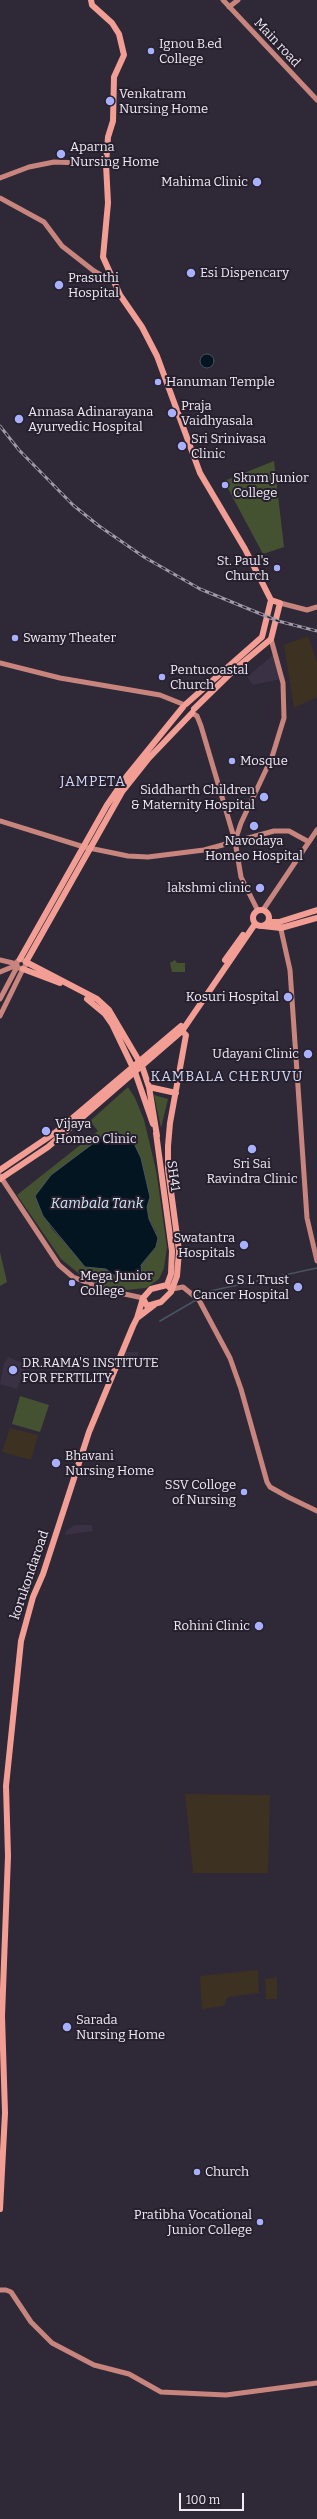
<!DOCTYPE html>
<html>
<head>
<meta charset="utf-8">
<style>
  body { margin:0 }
  #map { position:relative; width:317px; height:2519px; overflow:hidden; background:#2f2837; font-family:Bitter,serif }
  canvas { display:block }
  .scale { position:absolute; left:179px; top:2493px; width:65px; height:18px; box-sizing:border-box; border:2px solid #efeaf4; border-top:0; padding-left:5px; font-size:12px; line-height:14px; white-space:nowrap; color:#efeaf4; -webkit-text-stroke:3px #261f2d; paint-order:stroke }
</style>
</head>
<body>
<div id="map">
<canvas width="317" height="2519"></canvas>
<div class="scale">100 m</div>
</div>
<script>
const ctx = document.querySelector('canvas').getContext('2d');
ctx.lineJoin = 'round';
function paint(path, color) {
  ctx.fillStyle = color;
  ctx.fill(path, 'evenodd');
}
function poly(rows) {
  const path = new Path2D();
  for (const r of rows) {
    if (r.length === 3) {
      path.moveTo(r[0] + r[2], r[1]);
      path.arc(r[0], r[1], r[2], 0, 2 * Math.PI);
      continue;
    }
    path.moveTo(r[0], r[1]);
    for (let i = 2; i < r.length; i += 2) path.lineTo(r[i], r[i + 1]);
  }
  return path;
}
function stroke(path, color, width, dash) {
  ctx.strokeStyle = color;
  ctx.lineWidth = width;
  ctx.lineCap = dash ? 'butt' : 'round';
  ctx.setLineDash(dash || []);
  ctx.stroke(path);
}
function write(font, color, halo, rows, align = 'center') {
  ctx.font = font + ' Bitter,serif';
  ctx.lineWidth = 4;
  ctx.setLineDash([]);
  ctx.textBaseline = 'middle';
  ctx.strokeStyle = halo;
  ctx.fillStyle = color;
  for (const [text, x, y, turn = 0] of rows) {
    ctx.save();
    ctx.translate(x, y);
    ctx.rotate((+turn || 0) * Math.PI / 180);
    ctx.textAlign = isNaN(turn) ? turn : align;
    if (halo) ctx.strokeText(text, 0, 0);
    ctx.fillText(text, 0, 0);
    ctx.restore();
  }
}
paint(poly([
  [274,654,281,679,253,685,247,677],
  [123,1352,138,1352,138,1360,127,1363,125,1360,121,1362],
  [9,1357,26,1365,17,1389,0,1384,4,1363],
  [74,1525,92,1525,93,1531,66,1535,65,1532]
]), '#3b3145');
paint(poly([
  [308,636,317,662,317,697,294,708,284,645],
  [10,1428,38,1435,31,1460,2,1452],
  [185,1794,270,1795,268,1873,193,1873],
  [258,1970,259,1993,228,1997,224,2006,202,2009,200,1976],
  [277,1977,277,1999,266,1999,265,1979]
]), '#3d3122');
paint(poly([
  [274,461,284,547,263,554,224,481],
  [175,960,177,963,185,963,185,972,172,972,170,963],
  [128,1087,135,1098,144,1120,156,1170,167,1247,164,1268,159,1279,146,1288,126,1290,101,1286,82,1276,61,1259,17,1195,98,1131,90,1121],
  [63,1167,150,1197,147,1207,149,1219,156,1232,151,1253,141,1265,140,1270,118,1278,112,1272,96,1266,75,1254,52,1229,37,1202,51,1175],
  [154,1095,168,1099,161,1128],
  [0,1252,7,1282,0,1286],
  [20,1396,49,1405,40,1432,12,1424]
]), '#455231');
const water = poly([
  [207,361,7],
  [120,1133,132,1139,141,1158,150,1197,147,1207,149,1219,158,1238,156,1247,141,1265,142,1276,132,1281,121,1280,106,1269,85,1267,43,1216,35,1196,51,1175,103,1136,120,1133]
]);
paint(water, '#021521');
stroke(water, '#495560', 1);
stroke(poly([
  [199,1298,210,1291,317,1268],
  [160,1321,196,1300]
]), '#495560', 1.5);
stroke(poly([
  [223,0,317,100],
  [229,7,238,0],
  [0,178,29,167,54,162,106,164],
  [0,198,44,222,62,246,94,271,115,283],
  [280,603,307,610,317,607],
  [0,663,60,678,160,695,185,705],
  [192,713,197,716,201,726,235,841,241,877,258,911],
  [0,821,84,847,128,856,148,857,204,850,274,831,289,831,309,842],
  [235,841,241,823,272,757,284,718,283,683,271,639],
  [263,910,317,830],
  [280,925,290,970,307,1218,317,1261],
  [21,964,4.5],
  [0,960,17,964],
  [0,972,17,965],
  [0,999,17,967],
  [0,1016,23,969],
  [0,1176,59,1265,73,1277,106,1290,143,1298],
  [172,1289,183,1287,199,1300,230,1358,241,1389,267,1482,270,1487,288,1497,317,1511],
  [0,2290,6,2290,11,2292,31,2322,52,2343,94,2365,129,2374,161,2392,226,2395,317,2383]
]), '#c8857e', 5);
stroke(poly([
  [91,0,92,5,112,23,119,34,124,55,114,77,113,121,108,137,106,164,108,203,103,257,120,295,142,327,157,356,200,473,245,549,271,600,280,603,271,639,235,669,194,709],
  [186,704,262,637,271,600],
  [261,918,8],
  [269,922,279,922,317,910],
  [263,926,281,928,317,918],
  [20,959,107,805,127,776,183,707],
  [225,960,243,935],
  [23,969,60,983],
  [87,999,105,1014,112,1024,135,1072,153,1124],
  [149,1087,176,1093],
  [156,1133,172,1251,171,1274,167,1285],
  [157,1136,149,1087,142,1066,109,1010,97,999,26,962,122,792,149,758,192,713],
  [0,1170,56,1132,181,1026],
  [0,1179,48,1147,182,1031,255,924],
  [143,1298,147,1306,161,1302,171,1292,177,1276,179,1251,168,1169,168,1146,170,1123,186,1035,182,1031],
  [137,1318,143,1298,151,1289,167,1285,170,1288],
  [0,2209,5,2113,2,2016,8,1856,6,1786,21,1641,33,1597,43,1574,89,1432,133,1326,137,1318,154,1305]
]), '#f39e95', 6);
const rail = poly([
  [0,426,19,450,73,505,99,526,144,557,200,589,278,621,317,631]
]);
stroke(rail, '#9f9aa6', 3);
stroke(rail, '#261f2d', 1.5, [4.5]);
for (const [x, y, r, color] of [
  [151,51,4,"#a8b0fc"],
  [110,101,5,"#a8b0fc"],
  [61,154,5,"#a8b0fc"],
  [257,182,5,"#a8b0fc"],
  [191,273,5,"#a8b0fc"],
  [59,285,5,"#a8b0fc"],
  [158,382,4,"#a8b0fc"],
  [172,413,5,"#a8b0fc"],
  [19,419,5,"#a8b0fc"],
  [182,446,5,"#a8b0fc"],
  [225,485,4,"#a8b0fc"],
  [277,568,4,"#a8b0fc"],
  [15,638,4,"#a8b0fc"],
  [162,677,4,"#a8b0fc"],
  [232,761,4,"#a8b0fc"],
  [264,797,5,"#a8b0fc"],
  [254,826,5,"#a8b0fc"],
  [260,888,5,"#a8b0fc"],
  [288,997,5,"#a8b0fc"],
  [308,1054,5,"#a8b0fc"],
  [46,1131,5,"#a8b0fc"],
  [252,1149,5,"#a8b0fc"],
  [244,1245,5,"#a8b0fc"],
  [72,1283,4,"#a8b0fc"],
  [298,1287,5,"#a8b0fc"],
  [13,1370,5,"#a8b0fc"],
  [56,1463,5,"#a8b0fc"],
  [244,1492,4,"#a8b0fc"],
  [259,1626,5,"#a8b0fc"],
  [67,2027,5,"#a8b0fc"],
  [197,2172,4,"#a8b0fc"],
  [260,2222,4,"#a8b0fc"]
]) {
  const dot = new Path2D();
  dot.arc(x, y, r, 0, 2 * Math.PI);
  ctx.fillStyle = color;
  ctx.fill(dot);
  stroke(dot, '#261f2d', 1.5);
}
write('13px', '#efeaf4', '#261f2d', [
  ["Main road",277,43,47],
  ["SH41",173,1176,82],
  ["korukondaroad",30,1575,-71]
]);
write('13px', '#efeaf4', '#261f2d', [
  ["Ignou B.ed",159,44],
  ["College",159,59],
  ["Venkatram",119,94],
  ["Nursing Home",119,109],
  ["Aparna",70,147],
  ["Nursing Home",70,162],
  ["Mahima Clinic",248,182,"right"],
  ["Esi Dispencary",200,273],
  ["Prasuthi",68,278],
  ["Hospital",68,293],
  ["Hanuman Temple",166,382],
  ["Praja",181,406],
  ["Vaidhyasala",181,421],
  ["Annasa Adinarayana",28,412],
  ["Ayurvedic Hospital",28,427],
  ["Sri Srinivasa",191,439],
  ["Clinic",191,454],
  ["Sknm Junior",233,478],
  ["College",233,493],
  ["St. Paul's",269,561,"right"],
  ["Church",269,576,"right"],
  ["Swamy Theater",23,638],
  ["Pentucoastal",170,670],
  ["Church",170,685],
  ["Mosque",240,761],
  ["Siddharth Children",255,790,"right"],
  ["& Maternity Hospital",255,805,"right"],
  ["Navodaya",254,841,"center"],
  ["Homeo Hospital",254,856,"center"],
  ["lakshmi clinic",251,888,"right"],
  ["Kosuri Hospital",279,997,"right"],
  ["Udayani Clinic",299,1054,"right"],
  ["Vijaya",55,1124],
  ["Homeo Clinic",55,1139],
  ["Sri Sai",252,1164,"center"],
  ["Ravindra Clinic",252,1179,"center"],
  ["Swatantra",235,1238,"right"],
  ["Hospitals",235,1253,"right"],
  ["Mega Junior",80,1276],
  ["College",80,1291],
  ["G S L Trust",289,1280,"right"],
  ["Cancer Hospital",289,1295,"right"],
  ["DR.RAMA'S INSTITUTE",22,1363],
  ["FOR FERTILITY",22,1378],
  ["Bhavani",65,1456],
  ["Nursing Home",65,1471],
  ["SSV Colloge",236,1485,"right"],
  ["of Nursing",236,1500,"right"],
  ["Rohini Clinic",250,1626,"right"],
  ["Sarada",76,2020],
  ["Nursing Home",76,2035],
  ["Church",205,2172],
  ["Pratibha Vocational",252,2215,"right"],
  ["Junior College",252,2230,"right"]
], 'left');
ctx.letterSpacing = '1px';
write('14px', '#d3d8f5', '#261f2d', [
  ["JAMPETA",93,782],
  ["KAMBALA CHERUVU",227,1077]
]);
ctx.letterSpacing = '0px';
write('italic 14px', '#cee8fa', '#261f2d', [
  ["Kambala Tank",97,1204]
]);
</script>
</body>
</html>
